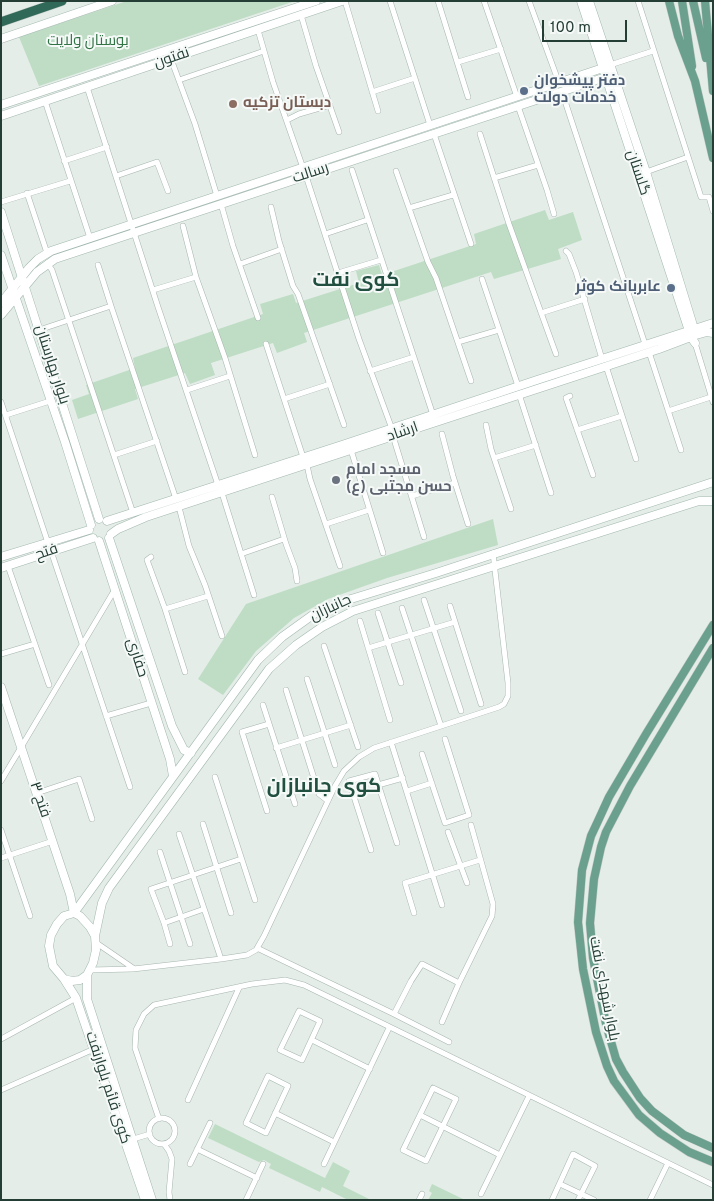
<!DOCTYPE html>
<html>
<head>
<meta charset="utf-8">
<style>
  body { margin:0 }
  #map { position:relative; width:714px; height:1201px; overflow:hidden; background:#e4ede8; font-family:Overpass,sans-serif }
  canvas { display:block }
  .frame { position:absolute; inset:0; border:2px solid #243e35; pointer-events:none }
  .scale { position:absolute; left:542px; top:20px; width:85px; height:22px; box-sizing:border-box; border:2px solid #243e35; border-top:0; padding-left:6px; font-size:15px; line-height:18px; white-space:nowrap; color:#243e35; -webkit-text-stroke:4px #f5f9f7; paint-order:stroke }
</style>
</head>
<body>
<div id="map">
<canvas width="714" height="1201"></canvas>
<div class="frame"></div>
<div class="scale">100 m</div>
</div>
<script>
const ctx = document.querySelector('canvas').getContext('2d');
ctx.lineJoin = 'round';
function paint(path, color) {
  ctx.fillStyle = color;
  ctx.fill(path, 'evenodd');
}
function poly(rows) {
  const path = new Path2D();
  for (const r of rows) {
    if (r.length === 3) {
      path.moveTo(r[0] + r[2], r[1]);
      path.arc(r[0], r[1], r[2], 0, 2 * Math.PI);
      continue;
    }
    path.moveTo(r[0], r[1]);
    for (let i = 2; i < r.length; i += 2) path.lineTo(r[i], r[i + 1]);
  }
  return path;
}
function stroke(path, color, width, dash) {
  ctx.strokeStyle = color;
  ctx.lineWidth = width;
  ctx.lineCap = dash ? 'butt' : 'round';
  ctx.setLineDash(dash || []);
  ctx.stroke(path);
}
function write(font, color, halo, rows, align = 'center') {
  ctx.font = font + ' Overpass,Cairo,sans-serif';
  ctx.lineWidth = 4;
  ctx.setLineDash([]);
  ctx.textBaseline = 'middle';
  ctx.strokeStyle = halo;
  ctx.fillStyle = color;
  for (const [text, x, y, turn = 0] of rows) {
    ctx.save();
    ctx.translate(x, y);
    ctx.rotate((+turn || 0) * Math.PI / 180);
    ctx.textAlign = isNaN(turn) ? turn : align;
    if (halo) ctx.strokeText(text, 0, 0);
    ctx.fillText(text, 0, 0);
    ctx.restore();
  }
}
paint(poly([
  [127,1,295,1,39,86,19,37],
  [545,210,549,220,573,212,582,240,558,249,561,259,494,279,491,272,304,333,307,342,277,353,273,343,211,363,215,375,190,384,185,373,135,389,138,399,78,419,72,400,89,394,86,385,135,368,133,358,263,314,260,304,293,294,296,303,359,283,356,271,379,265,382,275,476,244,474,234],
  [493,519,498,545,387,578,328,599,294,618,256,651,223,695,198,679,246,604],
  [215,1124,325,1178,333,1162,350,1171,343,1186,371,1200,348,1200,322,1187,320,1192,269,1168,271,1164,264,1160,259,1162,208,1138],
  [432,1184,465,1200,428,1200,432,1193,429,1191]
]), '#beddc4');
const street = poly([
  [345,1,378,111],
  [390,1,430,125],
  [438,1,468,97],
  [484,1,517,97],
  [529,1,559,83],
  [638,1,701,197,709,197,713,211],
  [301,15,316,66,339,132],
  [258,30,273,82,303,168],
  [171,59,195,124,217,196],
  [458,62,501,49],
  [610,65,653,51],
  [179,80,264,51],
  [87,87,158,307,218,485],
  [372,92,415,78],
  [562,92,645,344],
  [45,101,90,238],
  [518,106,547,190,554,214],
  [287,120,299,114,330,105],
  [434,134,471,244],
  [480,134,509,224,556,354],
  [64,161,107,147],
  [352,170,433,415],
  [396,171,428,262,436,278,471,381],
  [646,172,688,157],
  [116,176,157,162,168,191],
  [306,176,359,339,392,429],
  [494,178,538,165],
  [27,193,47,253],
  [1,202,70,181],
  [221,204,233,246,258,318],
  [271,207,279,241,293,286,298,294,344,425],
  [409,208,453,195],
  [183,226,196,277,225,358,255,455],
  [325,234,367,220],
  [566,251,569,254,576,272,602,359],
  [47,263,52,270,133,513],
  [240,264,282,249],
  [338,273,381,260],
  [482,279,518,386],
  [153,290,196,277],
  [111,306,176,499],
  [541,313,585,299],
  [39,330,111,306,98,265],
  [458,342,499,330],
  [695,343,713,402],
  [266,344,303,457],
  [649,352,681,450],
  [606,366,636,459],
  [370,371,414,357],
  [187,390,230,376],
  [519,394,551,493],
  [570,396,566,398,593,475],
  [284,399,330,384],
  [1,402,48,543],
  [668,411,711,397],
  [6,415,50,401],
  [486,425,491,449,511,509],
  [577,430,622,416],
  [442,434,453,476,468,524],
  [393,436,424,537],
  [351,450,383,553],
  [114,455,157,441],
  [494,458,536,445],
  [307,465,310,479,340,566],
  [222,493,254,595],
  [412,496,455,483],
  [272,497,286,544,295,568,297,581],
  [179,507,189,546,205,585,222,636],
  [326,524,369,510],
  [51,551,130,787],
  [241,554,284,539],
  [151,557,147,560,165,609,185,672],
  [8,566,49,685],
  [424,600,461,711],
  [450,606,481,704],
  [402,608,441,726],
  [165,609,208,596],
  [378,613,401,683],
  [360,621,390,720],
  [324,646,358,747],
  [368,648,455,622],
  [1,654,35,644],
  [307,679,335,765],
  [286,690,319,794,328,801],
  [263,705,295,804],
  [106,716,151,703],
  [391,742,442,905],
  [276,748,351,725],
  [422,754,445,823,469,815,445,739],
  [215,777,255,900],
  [1,781,114,591],
  [378,785,403,778],
  [407,791,432,783],
  [37,793,79,779,92,819],
  [267,811,242,732,269,724],
  [203,824,231,913],
  [1,830,30,916],
  [448,832,467,883],
  [179,834,221,959],
  [371,850,349,781,375,774,397,843],
  [160,852,190,944],
  [1,858,53,841],
  [204,909,164,923,151,889,241,859],
  [414,913,405,883,480,860],
  [164,923,170,944],
  [95,942,133,968],
  [257,948,394,1014,411,981,422,964,459,983,492,916,493,904,471,825],
  [90,970,133,969,221,959,247,955,256,950,264,936,335,786,344,771,359,757,374,748,499,707,504,704,508,696,508,683,493,553],
  [299,1011,320,1021,302,1060,280,1050,299,1011],
  [394,1014,449,1042],
  [442,1022,459,983],
  [1,1039,76,998],
  [312,1040,370,1069],
  [268,1076,288,1086,266,1133,246,1123,268,1076],
  [433,1088,456,1099,426,1161,403,1150,433,1088],
  [1,1090,94,1049],
  [188,1100,239,988],
  [275,1113,334,1142],
  [420,1115,500,1155],
  [162,1131,13],
  [159,1119,135,1048,136,1030,144,1014,154,1005,252,984,285,980,304,985,713,1185],
  [130,1140,150,1134],
  [164,1144,169,1151,172,1159,169,1192,170,1200],
  [197,1149,257,1178],
  [190,1164,210,1123],
  [324,1164,389,1028],
  [560,1184,594,1200],
  [481,1194,529,1096],
  [246,1200,263,1164],
  [419,1200,422,1194],
  [552,1200,573,1154,595,1166,578,1200],
  [650,1200,668,1163]
]);
const secondary = poly([
  [581,1,691,337,695,343],
  [589,1,646,172,695,332],
  [1,39,112,1],
  [1,105,316,1],
  [1,116,342,1],
  [1,212,99,519],
  [1,255,65,442,91,525],
  [1,303,29,268,38,259,51,251,603,68],
  [1,315,37,272,55,259,606,77],
  [107,521,345,444,537,380,713,323],
  [111,534,118,529,146,517,659,349,696,335,707,332,713,333],
  [109,538,172,726,184,750,191,753],
  [99,541,170,759,173,776],
  [1,557,89,530],
  [1,568,93,538],
  [1,687,70,894,74,913],
  [74,913,258,660,282,637,314,614,351,599,436,573,713,482],
  [95,936,102,903,109,888,269,669,296,645,322,627,353,611,699,501,713,501],
  [87,975,80,980,72,981,64,979,53,966,49,946,51,935,57,924,64,916,74,913,80,916,90,927,95,936,96,950,93,963,87,975,87,999,152,1200],
  [64,979,76,998,145,1200]
]);
const primary = poly([
  [669,1,678,36,695,81,713,158],
  [682,1,692,66],
  [693,1,706,58],
  [705,1,713,91],
  [713,625,646,734,609,797,598,821,591,836,582,870,578,922,583,969,596,1032,607,1066,614,1081,639,1115,660,1133,689,1152,713,1162],
  [713,648,630,786,606,832,601,847,594,879,590,923,593,958,606,1024,616,1059,623,1072,640,1098,652,1111,684,1135,713,1148]
]);
const highway = poly([
  [1,22,62,1]
]);
stroke(street, '#a7b5af', 6);
stroke(secondary, '#a3b8af', 9);
stroke(primary, '#c2c9c6', 9);
stroke(highway, '#c2c9c6', 10);
stroke(street, '#fff', 5);
stroke(secondary, '#fff', 8);
stroke(primary, '#6ba08e', 8);
stroke(highway, '#316958', 9);
for (const [x, y, r, color] of [
  [524,91,5,"#5c6f8a"],
  [233,104,5,"#8d6e63"],
  [671,288,5,"#5c6f8a"],
  [336,480,5,"#6b7280"]
]) {
  const dot = new Path2D();
  dot.arc(x, y, r, 0, 2 * Math.PI);
  ctx.fillStyle = color;
  ctx.fill(dot);
  stroke(dot, '#f5f9f7', 2);
}
write('15px', '#307344', '#f5f9f7', [
  ["بوستان ولایت",88,42]
]);
write('15px', '#243e35', '#f5f9f7', [
  ["نفتون",172,59,-19],
  ["گلستان",637,173,72],
  ["رسالت",311,174,-18],
  ["بلوار بهارستان",51,365,72],
  ["ارشاد",403,433,-19],
  ["فتح",47,553,-19],
  ["جانبازان",331,609,-25],
  ["حفاری",136,658,72],
  ["فتح ۳",39,800,71],
  ["بلوار شهدای نفت",603,989,79],
  ["کوی قائم بلوارنفت",107,1088,72]
]);
write('bold 15px', '#4e5e75', '#f5f9f7', [
  ["دفتر پیشخوان",534,82],
  ["خدمات دولت",534,99],
  ["عابربانک کوثر",661,288,"right"]
], 'left');
write('bold 15px', '#785e54', '#f5f9f7', [
  ["دبستان تزکیه",243,104]
], 'left');
write('bold 15px', '#5b616d', '#f5f9f7', [
  ["مسجد امام",346,471],
  ["حسن مجتبی (ع)",346,488]
], 'left');
write('bold 20px', '#214f40', '#f5f9f7', [
  ["کوی نفت",356,282],
  ["کوی جانبازان",324,788]
]);
</script>
</body>
</html>
